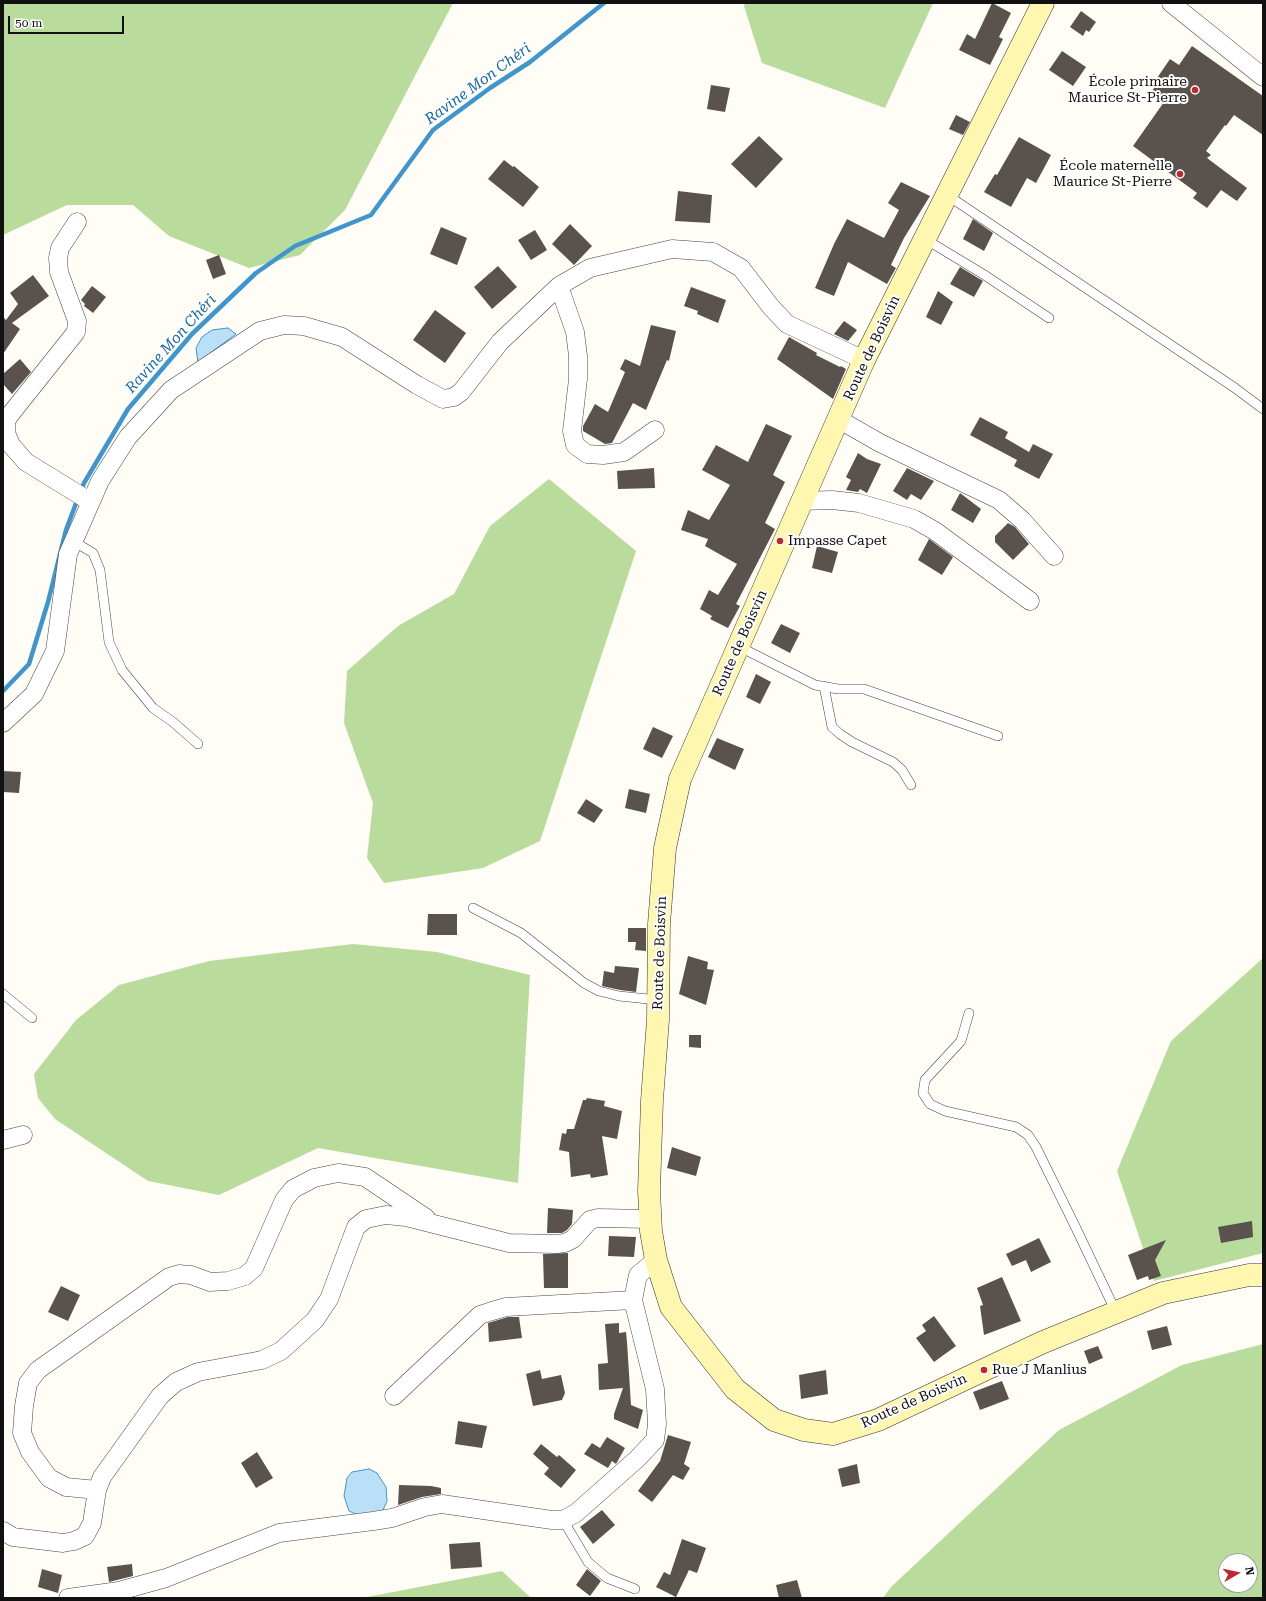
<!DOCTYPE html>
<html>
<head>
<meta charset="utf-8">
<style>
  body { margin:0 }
  #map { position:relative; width:1266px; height:1601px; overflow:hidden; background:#fffdf5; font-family:"Roboto Serif",serif }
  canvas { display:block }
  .frame { position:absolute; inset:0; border:4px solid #111; pointer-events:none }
  .north { position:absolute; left:1218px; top:1553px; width:40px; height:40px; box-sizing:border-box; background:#fff; border:1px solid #a0a0a0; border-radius:50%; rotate:81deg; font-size:11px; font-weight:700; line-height:16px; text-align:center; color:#111 }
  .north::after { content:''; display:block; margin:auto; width:14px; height:18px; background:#c4262e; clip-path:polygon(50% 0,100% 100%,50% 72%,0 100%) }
  .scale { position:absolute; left:8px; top:16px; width:116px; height:18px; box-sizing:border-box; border:2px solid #111; border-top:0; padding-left:5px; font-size:12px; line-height:14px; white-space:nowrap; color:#111; -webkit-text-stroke:3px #fff; paint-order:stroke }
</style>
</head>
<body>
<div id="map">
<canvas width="1266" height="1601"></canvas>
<div class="frame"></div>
<div class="north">N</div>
<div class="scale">50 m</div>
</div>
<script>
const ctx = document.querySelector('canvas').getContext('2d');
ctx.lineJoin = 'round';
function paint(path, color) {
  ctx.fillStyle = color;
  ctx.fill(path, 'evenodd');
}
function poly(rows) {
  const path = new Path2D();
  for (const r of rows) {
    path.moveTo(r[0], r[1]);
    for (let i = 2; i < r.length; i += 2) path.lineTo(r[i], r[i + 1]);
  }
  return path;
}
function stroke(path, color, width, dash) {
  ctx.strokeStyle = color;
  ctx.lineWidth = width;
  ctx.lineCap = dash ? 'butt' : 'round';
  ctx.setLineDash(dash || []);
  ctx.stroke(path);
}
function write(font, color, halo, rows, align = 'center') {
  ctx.font = font + ' "Roboto Serif",serif';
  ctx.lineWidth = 4;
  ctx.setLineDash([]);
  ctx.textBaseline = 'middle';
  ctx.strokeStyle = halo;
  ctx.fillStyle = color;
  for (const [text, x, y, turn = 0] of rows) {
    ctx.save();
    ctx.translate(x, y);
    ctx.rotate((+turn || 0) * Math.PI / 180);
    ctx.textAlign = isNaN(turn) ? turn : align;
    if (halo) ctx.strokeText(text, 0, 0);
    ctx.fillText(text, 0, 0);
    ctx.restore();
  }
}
paint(poly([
  [3,3,453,3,345,210,300,255,249,268,169,236,133,205,67,205,3,235],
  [745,3,933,3,885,108,762,63,744,6],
  [549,479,636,551,540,841,483,868,384,883,367,858,373,803,344,723,347,671,398,626,454,594,490,526],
  [353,944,437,952,530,975,518,1183,318,1148,219,1195,148,1181,55,1119,38,1098,34,1074,76,1020,119,985,209,961],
  [1263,958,1263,1253,1154,1281,1117,1171,1171,1041],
  [1263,1344,1263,1598,883,1598,891,1587,1059,1430,1182,1365],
  [1226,1561,1250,1561,1250,1585,1226,1585],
  [502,1571,531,1598,362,1598]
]), '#b9dc9c');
const water = poly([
  [228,328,236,334,198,362,196,348,202,337,212,330,228,328],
  [369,1469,377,1473,386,1487,387,1501,383,1510,366,1519,349,1511,344,1496,347,1478,352,1472,369,1469]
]);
paint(water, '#b9e0f7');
stroke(water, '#3f96cf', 1);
stroke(poly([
  [81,491,84,483,128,409,192,334,256,273,295,246,371,215,433,130,490,88,530,62,604,3],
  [3,691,29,664,48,602,66,530,78,498]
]), '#3f96cf', 4.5);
paint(poly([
  [992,3,1011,13,999,37,1003,39,990,65,959,50,967,34,975,39],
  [1081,11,1096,22,1089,32,1086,30,1083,36,1070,27],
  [1192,46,1263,96,1263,135,1234,115,1226,126,1225,125,1206,151,1211,155,1207,158,1247,188,1237,201,1221,190,1207,208,1193,198,1197,193,1133,146,1164,102,1151,92,1158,83,1155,81,1170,59,1179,65],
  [1062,51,1086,67,1073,86,1049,70],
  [711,85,730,88,725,112,707,109],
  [956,115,970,122,963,135,949,129],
  [759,136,783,159,756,188,731,164],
  [1019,137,1051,155,1036,183,1027,178,1011,207,984,192,995,174,997,175],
  [504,160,513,167,514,166,539,187,523,207,488,179],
  [901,182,930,196,904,238,891,265,896,268,887,284,848,262,834,296,815,288,834,244,847,219,884,238,899,210,888,203],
  [678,191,712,195,710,223,675,221],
  [973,219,993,233,984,251,963,239],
  [570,224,592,246,574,265,552,244],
  [441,227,467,238,457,265,430,254],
  [535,230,547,250,531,260,518,240],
  [219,255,226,274,213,279,206,260],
  [498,266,517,287,492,309,474,287],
  [960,267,983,281,974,297,950,284],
  [33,275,49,296,12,323,20,329,3,354,3,317,6,320,18,304,10,293],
  [92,286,106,297,93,313,84,306,85,304,81,300],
  [691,287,726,300,718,323,697,314,698,311,684,306],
  [938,291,953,302,941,325,926,317],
  [435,310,466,333,445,363,413,340],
  [844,321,857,330,848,341,834,334],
  [651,325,676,331,669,361,667,360,646,410,633,403,612,443,605,444,583,431,583,426,595,404,608,412,625,372,620,369,625,359,640,366],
  [789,337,817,353,816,355,840,367,841,366,846,369,833,399,777,359],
  [20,359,31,372,12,394,3,384,3,374],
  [980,417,1008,432,1005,438,1029,452,1033,444,1053,454,1039,479,1014,466,1017,460,970,435],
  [766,424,792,436,773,475,785,482,765,523,775,529,736,604,740,606,728,628,710,619,712,616,700,609,709,590,718,595,737,564,705,546,708,539,681,530,688,510,709,520,730,485,702,470,716,445,748,462],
  [858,453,867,459,881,464,867,493,860,489,858,492,846,490,851,480,846,477],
  [654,468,655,488,618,489,617,471],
  [907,468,934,481,921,500,911,494,907,500,893,491],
  [960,493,981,509,973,523,951,510],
  [1008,523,1015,527,1029,544,1013,560,995,542,995,536],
  [929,539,953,557,942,575,918,560],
  [817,546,838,552,832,573,812,568],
  [781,624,800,633,790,653,771,643],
  [756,674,771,682,760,704,746,697],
  [653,727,673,736,662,758,643,749],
  [717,738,744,749,735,770,708,757],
  [3,771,21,772,19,793,3,792],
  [629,789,650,794,646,813,625,808],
  [586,799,603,810,594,823,577,813],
  [428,914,457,914,457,935,427,935],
  [628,928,646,928,646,951,635,950,636,942,628,942],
  [688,956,708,962,707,969,714,970,706,1005,679,994],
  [615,966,639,968,636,992,620,990,602,986,604,971,614,973],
  [689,1035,701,1035,701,1048,689,1047],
  [587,1098,605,1101,604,1106,622,1111,621,1117,617,1139,602,1136,608,1175,591,1178,590,1174,571,1177,569,1152,559,1150,562,1133,566,1134,567,1129,574,1129,583,1100,586,1100],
  [672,1147,701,1157,696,1176,667,1168],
  [548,1208,573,1210,572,1224,567,1230,562,1233,547,1233],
  [1252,1221,1253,1237,1221,1243,1218,1227],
  [609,1236,636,1237,634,1257,608,1256],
  [1039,1238,1051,1262,1031,1272,1026,1260,1012,1266,1006,1254],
  [1166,1240,1155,1260,1161,1276,1149,1280,1148,1276,1137,1280,1128,1255],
  [568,1253,568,1288,544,1288,543,1254],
  [1002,1277,1021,1321,984,1335,980,1306,983,1305,977,1288],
  [61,1286,80,1295,68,1321,48,1312],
  [934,1316,956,1346,934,1362,916,1338,926,1331,922,1325],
  [508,1317,519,1317,522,1338,489,1342,488,1323],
  [619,1323,619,1333,626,1332,627,1342,631,1405,643,1410,638,1429,614,1419,614,1414,623,1388,599,1390,598,1364,608,1363,605,1324],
  [1167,1326,1172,1345,1152,1350,1147,1331],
  [1098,1346,1103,1358,1089,1364,1084,1351],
  [540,1370,542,1379,561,1375,565,1393,562,1400,533,1406,526,1374],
  [826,1370,828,1394,801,1399,799,1375],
  [1002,1381,1009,1399,980,1410,973,1392],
  [458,1421,487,1426,482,1448,455,1444],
  [668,1435,691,1442,684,1464,690,1468,683,1480,673,1475,652,1502,638,1491,660,1461],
  [607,1437,625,1448,616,1464,612,1461,608,1468,584,1454,592,1443,600,1448],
  [541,1444,557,1457,559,1455,576,1470,561,1488,544,1474,549,1468,533,1454],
  [257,1452,273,1478,256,1488,241,1463],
  [857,1464,860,1483,842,1487,838,1469],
  [399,1485,431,1486,441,1488,441,1494,422,1497,398,1505],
  [602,1510,615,1525,593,1544,580,1527],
  [682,1539,706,1548,697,1573,689,1570,676,1597,656,1587,664,1572,670,1575],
  [480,1542,482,1567,451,1569,449,1544],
  [132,1564,133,1576,109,1582,107,1567],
  [42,1569,62,1575,58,1593,38,1587],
  [587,1569,601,1581,590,1596,576,1585],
  [797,1580,802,1598,779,1598,776,1585]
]), '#5a524d');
const service = poly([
  [947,195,1235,388,1263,409],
  [925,239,983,274,1049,318],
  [73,541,93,553,100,570,109,642,122,670,153,708,173,722,198,744],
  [738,646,815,685,838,689,864,689,998,736],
  [824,686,832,727,840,734,852,742,893,762,902,770,911,785],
  [473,908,521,933,584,983,599,991,619,996,658,1000],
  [3,994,32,1018],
  [969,1013,961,1041,925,1080,923,1093,930,1104,945,1111,1016,1127,1028,1135,1036,1147,1075,1226,1116,1312],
  [563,1520,588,1562,607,1578,635,1589]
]);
const minor = poly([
  [1171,3,1263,77],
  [77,222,60,248,58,258,59,272,77,321,76,332,9,416,6,422,6,433,11,445,26,462,91,502],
  [559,286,575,332,578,356,578,379,572,431,575,445,587,454,603,455,624,452,655,430],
  [838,419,880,443,999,500,1022,520,1054,556],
  [802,501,832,500,859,503,914,519,935,531,1030,601],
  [3,723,34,694,55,651,68,554,100,481,128,437,171,390,260,331,284,325,304,326,342,337,417,385,443,399,454,397,461,392,500,342,559,286,590,268,672,249,713,252,741,268,771,307,787,324,864,360],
  [3,1140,23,1135],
  [394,1396,480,1315,492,1311,506,1307,633,1300],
  [97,1490,66,1487,49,1478,30,1452,22,1433,24,1406,28,1383,38,1370,169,1277,179,1274,191,1275,210,1282,228,1281,245,1276,254,1268,284,1200,293,1189,314,1178,338,1173,365,1177,426,1218],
  [3,1531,13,1537,63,1543,74,1541,85,1536,92,1523,97,1490,102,1477,160,1396,176,1382,198,1372,262,1360,281,1351,315,1320,329,1299,356,1227,366,1219,386,1215,406,1217,509,1243,557,1244,565,1243,573,1239,590,1220,598,1218,650,1219],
  [68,1598,119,1591,166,1578,279,1533,373,1521,392,1518,425,1507,442,1504,552,1520,563,1520,576,1513,637,1459,655,1440,657,1424,655,1389,633,1300,638,1275,656,1260]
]);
const secondary = poly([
  [1043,3,864,360,680,779,665,848,659,924,658,1020,652,1100,649,1191,651,1231,656,1260,671,1307,735,1389,774,1420,804,1430,833,1434,878,1420,1041,1343,1163,1293,1249,1275,1263,1275]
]);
stroke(service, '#444', 10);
stroke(minor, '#444', 19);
stroke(secondary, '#333', 23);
stroke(service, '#fff', 9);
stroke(minor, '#fff', 18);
stroke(secondary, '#fff6b0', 22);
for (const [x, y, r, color] of [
  [1195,90,4,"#c4262e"],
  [1180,174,4,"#c4262e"],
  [780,541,4,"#c4262e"],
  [984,1370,4,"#c4262e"]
]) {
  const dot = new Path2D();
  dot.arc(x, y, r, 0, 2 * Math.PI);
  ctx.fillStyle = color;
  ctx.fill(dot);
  stroke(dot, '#fff', 1.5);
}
write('14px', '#111', '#fff', [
  ["École primaire",1187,82],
  ["Maurice St-Pierre",1187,98],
  ["École maternelle",1172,166],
  ["Maurice St-Pierre",1172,182],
  ["Impasse Capet",788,541,"left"],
  ["Rue J Manlius",992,1370,"left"]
], 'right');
write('14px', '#111', '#fff', [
  ["Route de Boisvin",872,348,-65],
  ["Route de Boisvin",740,643,-66],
  ["Route de Boisvin",660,953,-88],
  ["Route de Boisvin",914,1401,-24]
]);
write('italic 15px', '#1768a6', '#fff', [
  ["Ravine Mon Chéri",478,84,-36],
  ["Ravine Mon Chéri",171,344,-48]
]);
</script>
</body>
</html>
